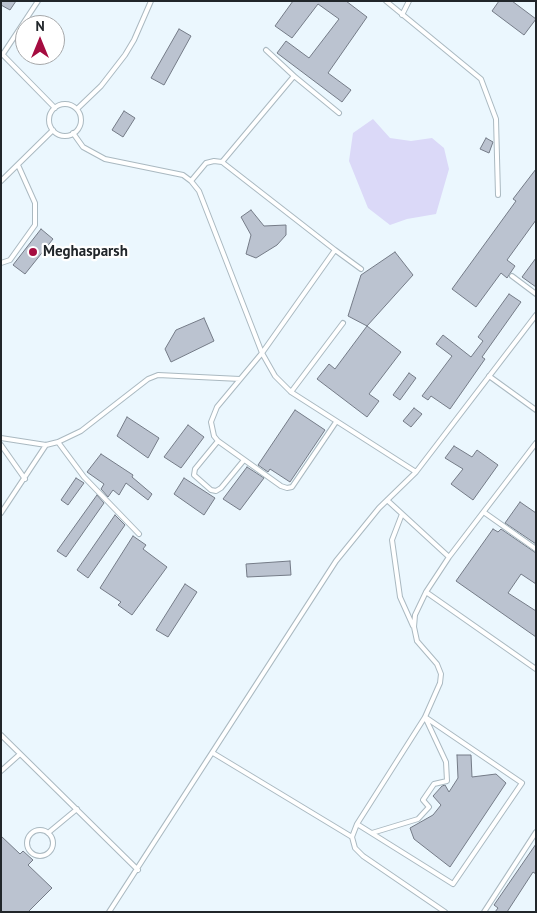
<!DOCTYPE html>
<html>
<head>
<meta charset="utf-8">
<style>
  body { margin:0 }
  #map { position:relative; width:537px; height:913px; overflow:hidden; background:#ebf7fe; font-family:"PT Sans",sans-serif }
  canvas { display:block }
  .frame { position:absolute; inset:0; border:2px solid #21262a; pointer-events:none }
  .north { position:absolute; left:15px; top:15px; width:50px; height:50px; box-sizing:border-box; background:#fff; border:1px solid #a6a8aa; border-radius:50%; rotate:0deg; font-size:14px; font-weight:700; line-height:20px; text-align:center; color:#21262a }
  .north::after { content:''; display:block; margin:auto; width:18px; height:22px; background:#a50c40; clip-path:polygon(50% 0,100% 100%,50% 72%,0 100%) }
</style>
</head>
<body>
<div id="map">
<canvas width="537" height="913"></canvas>
<div class="frame"></div>
<div class="north">N</div>
</div>
<script>
const ctx = document.querySelector('canvas').getContext('2d');
ctx.lineJoin = 'round';
function paint(path, color) {
  ctx.fillStyle = color;
  ctx.fill(path, 'evenodd');
}
function poly(rows) {
  const path = new Path2D();
  for (const r of rows) {
    if (r.length === 3) {
      path.moveTo(r[0] + r[2], r[1]);
      path.arc(r[0], r[1], r[2], 0, 2 * Math.PI);
      continue;
    }
    path.moveTo(r[0], r[1]);
    for (let i = 2; i < r.length; i += 2) path.lineTo(r[i], r[i + 1]);
  }
  return path;
}
function stroke(path, color, width, dash) {
  ctx.strokeStyle = color;
  ctx.lineWidth = width;
  ctx.lineCap = dash ? 'butt' : 'round';
  ctx.setLineDash(dash || []);
  ctx.stroke(path);
}
function write(font, color, halo, rows, align = 'center') {
  ctx.font = font + ' "PT Sans",sans-serif';
  ctx.lineWidth = 4.5;
  ctx.setLineDash([]);
  ctx.textBaseline = 'middle';
  ctx.strokeStyle = halo;
  ctx.fillStyle = color;
  for (const [text, x, y, turn = 0] of rows) {
    ctx.save();
    ctx.translate(x, y);
    ctx.rotate((+turn || 0) * Math.PI / 180);
    ctx.textAlign = isNaN(turn) ? turn : align;
    if (halo) ctx.strokeText(text, 0, 0);
    ctx.fillText(text, 0, 0);
    ctx.restore();
  }
}
paint(poly([
  [373,119,390,138,411,141,432,138,444,148,449,169,436,214,407,219,390,225,368,208,349,161,353,133]
]), '#dbd9f8');
const building = poly([
  [1,1,16,1,10,10,1,5,1,1],
  [293,1,346,1,367,17,328,73,351,90,342,102,277,53,286,41,309,58,339,19,318,4,292,38,275,26,293,1],
  [499,1,512,1,536,19,524,35,492,11,499,1],
  [179,29,191,36,164,85,151,78,179,29],
  [124,111,135,118,123,137,112,130,124,111],
  [486,138,493,142,489,153,480,149,486,138],
  [536,169,536,220,507,260,515,266,507,278,501,273,476,307,452,289,516,201,513,199,536,169],
  [251,210,264,226,286,225,286,235,277,245,256,258,246,254,251,235,241,217,251,210],
  [41,229,53,239,25,274,13,265,41,229],
  [395,252,413,275,367,326,348,316,361,275,395,252],
  [536,258,536,287,522,277,536,258],
  [509,294,521,302,482,357,485,359,450,409,431,396,428,400,422,396,452,356,436,344,443,335,471,357,483,341,478,337,509,294],
  [204,318,214,341,171,362,165,349,176,330,204,318],
  [367,326,401,352,369,394,379,401,367,417,317,379,329,364,335,369,367,326],
  [409,373,416,378,400,400,393,395,409,373],
  [414,408,422,414,411,427,403,421,414,408],
  [295,410,325,430,290,482,270,469,268,472,258,465,295,410],
  [127,417,159,438,148,458,117,436,127,417],
  [188,425,204,437,181,468,164,457,188,425],
  [454,446,472,457,477,450,498,465,473,500,451,484,463,469,445,458,454,446],
  [101,454,133,475,132,477,152,494,148,500,126,483,119,495,113,490,108,497,101,489,104,484,87,472,101,454],
  [247,467,264,478,240,510,223,499,247,467],
  [76,478,84,483,68,505,61,500,76,478],
  [184,478,215,498,204,515,174,494,184,478],
  [97,495,104,503,66,557,57,551,97,495],
  [520,502,536,513,536,544,505,523,520,502],
  [115,515,125,525,88,578,77,570,115,515],
  [493,529,498,532,501,529,536,553,536,584,521,574,508,593,536,611,536,637,456,581,493,529],
  [133,536,146,545,143,549,167,567,132,615,118,605,121,602,100,588,133,536],
  [290,561,291,575,247,577,246,564,290,561],
  [185,584,197,592,168,637,156,630,185,584],
  [457,755,471,755,472,777,496,774,506,783,450,867,414,839,410,828,433,815,441,805,433,796,442,786,445,785,449,792,458,778,457,755],
  [1,836,20,854,23,851,33,860,28,865,52,888,28,912,1,912,1,836],
  [536,844,536,874,533,872,507,912,495,912,498,908,494,905,536,844]
]);
paint(building, '#bbc3d0');
stroke(building, '#747b87', 1);
const lane = poly([
  [386,1,481,79,496,119,498,195],
  [402,15,409,1],
  [1,53,55,108],
  [3,54,38,1],
  [294,76,339,113],
  [65,120,16],
  [77,109,101,86,125,55,134,40,151,1],
  [73,133,83,147,105,159,183,175,191,181,199,191,262,353,275,376,291,392,416,472],
  [222,162,294,76,266,50],
  [1,181,53,130],
  [191,181,206,163,214,161,222,162,335,250,262,353,217,407,211,422,214,436,218,441,281,486,287,488,292,487,336,422],
  [335,250,361,269],
  [1,263,10,260,35,225,35,203,18,165],
  [512,276,536,294],
  [489,376,536,410],
  [291,392,343,323],
  [1,438,46,445,58,442,81,431,148,379,158,375,240,379],
  [218,441,195,469,194,475,211,490,216,491,221,488,244,460],
  [58,442,84,477,139,534],
  [1,445,25,479],
  [387,500,449,557],
  [1,513,46,445],
  [485,513,536,549],
  [402,514,392,540,400,597,413,626],
  [426,592,536,669],
  [1,735,138,870],
  [213,753,352,837],
  [1,771,20,754],
  [357,824,453,884,522,783,425,717],
  [40,843,13],
  [48,833,77,809],
  [372,833,418,819,429,807,423,800,434,784,447,781,446,762,425,717],
  [109,912,336,561,379,508,416,472,536,315],
  [445,912,363,856,355,848,352,837,357,824,425,717,440,683,441,674,437,664,417,641,414,627,415,615,426,592,449,557,536,443],
  [484,912,536,832]
]);
stroke(lane, '#aab9c1', 6);
stroke(lane, '#fff', 4);
for (const [x, y, r, color] of [
  [33,252,5,"#a50c40"]
]) {
  const dot = new Path2D();
  dot.arc(x, y, r, 0, 2 * Math.PI);
  ctx.fillStyle = color;
  ctx.fill(dot);
  stroke(dot, '#fff', 2);
}
write('bold 15px', '#21262a', '#fff', [
  ["Meghasparsh",43,252]
], 'left');
</script>
</body>
</html>
